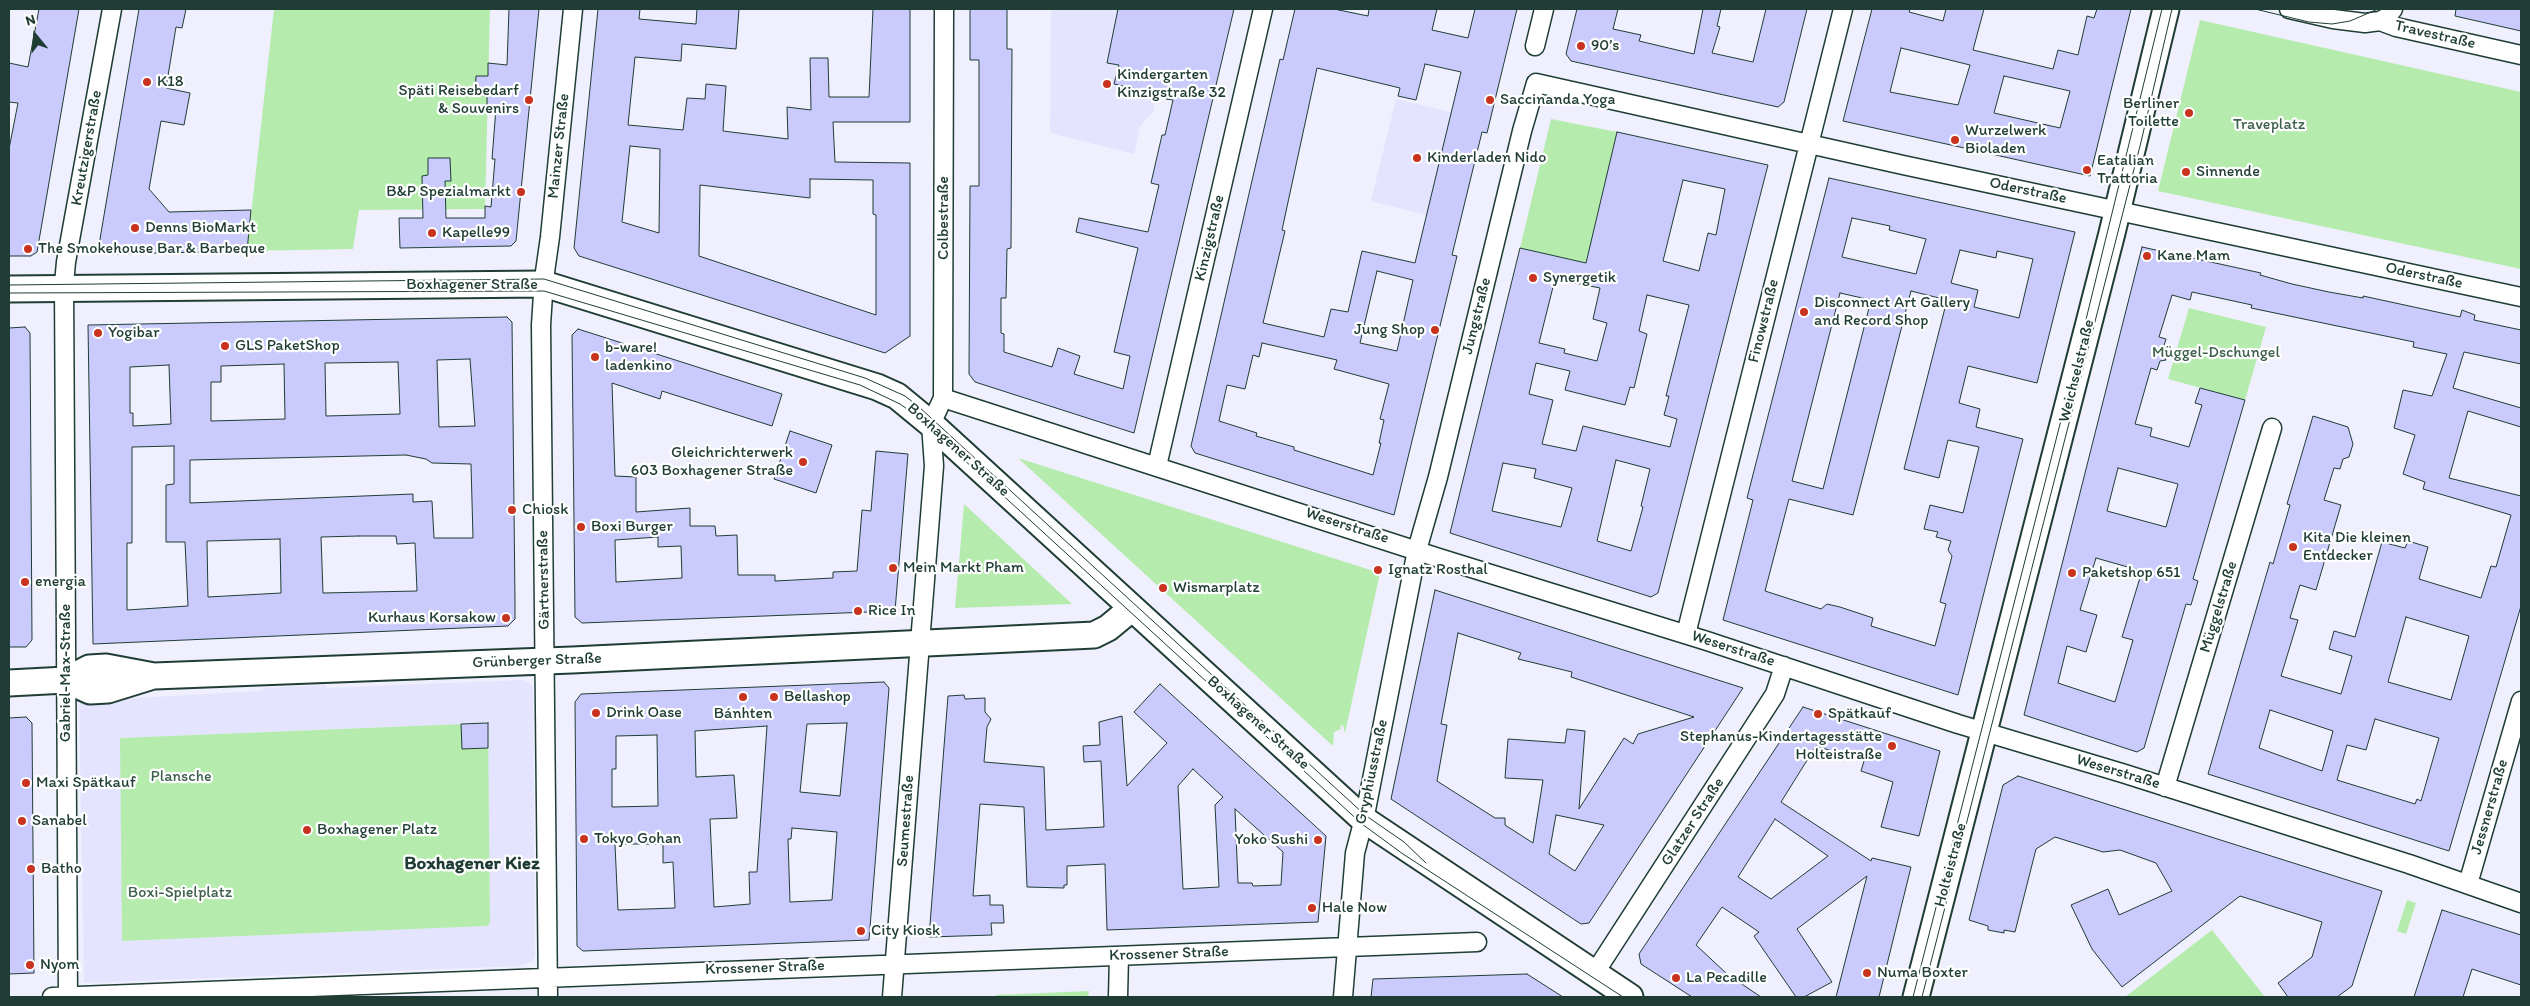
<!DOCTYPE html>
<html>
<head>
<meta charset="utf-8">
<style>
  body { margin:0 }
  #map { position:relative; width:2530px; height:1006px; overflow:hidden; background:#efeffe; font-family:Itim,sans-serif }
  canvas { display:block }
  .frame { position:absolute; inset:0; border:10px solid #1f3d34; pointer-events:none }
  .north { position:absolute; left:10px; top:10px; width:50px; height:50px; -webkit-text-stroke:4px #fff; paint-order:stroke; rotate:343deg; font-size:14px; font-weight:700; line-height:20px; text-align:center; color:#1f3d34 }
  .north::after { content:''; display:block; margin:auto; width:18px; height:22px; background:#1f3d34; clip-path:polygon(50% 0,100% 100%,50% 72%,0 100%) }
</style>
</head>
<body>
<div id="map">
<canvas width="2530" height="1006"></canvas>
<div class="frame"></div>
<div class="north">N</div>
</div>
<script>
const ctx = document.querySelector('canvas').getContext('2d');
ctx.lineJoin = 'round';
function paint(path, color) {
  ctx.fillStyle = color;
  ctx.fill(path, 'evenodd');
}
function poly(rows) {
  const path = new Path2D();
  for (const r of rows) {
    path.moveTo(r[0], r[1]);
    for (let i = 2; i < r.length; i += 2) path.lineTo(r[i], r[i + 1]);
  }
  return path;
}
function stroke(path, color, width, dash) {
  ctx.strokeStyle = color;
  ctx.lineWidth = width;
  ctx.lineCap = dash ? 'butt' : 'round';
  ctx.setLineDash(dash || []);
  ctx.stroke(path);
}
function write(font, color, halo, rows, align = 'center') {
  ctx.font = font + ' Itim,sans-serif';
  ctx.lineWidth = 4.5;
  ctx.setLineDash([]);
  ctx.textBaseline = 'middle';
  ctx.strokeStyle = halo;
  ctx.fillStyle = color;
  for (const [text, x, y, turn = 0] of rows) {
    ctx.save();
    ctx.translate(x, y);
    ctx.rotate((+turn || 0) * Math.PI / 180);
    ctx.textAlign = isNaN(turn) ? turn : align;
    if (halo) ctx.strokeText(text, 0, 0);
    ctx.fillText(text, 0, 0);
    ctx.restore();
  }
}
paint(poly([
  [1051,9,1193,9,1184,46,1167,68,1161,98,1156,97,1153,112,1140,126,1134,154,1050,133],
  [1396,99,1463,115,1438,218,1371,201],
  [522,680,530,683,533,688,535,956,532,962,519,966,84,983,79,704,81,701,262,691,264,688,326,685,327,688],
  [487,723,490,923,487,926,122,941,121,738]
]), '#e4e4fe');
paint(poly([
  [274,9,490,9,485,209,359,210,353,249,247,251],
  [2200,20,2521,92,2521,269,2158,191],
  [1551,119,1617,132,1586,263,1520,248],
  [2189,308,2266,327,2245,400,2168,379],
  [1018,458,1380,573,1345,733,1343,725,1340,726,1341,729,1334,732,1333,746],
  [964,504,1072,604,955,608],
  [488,723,490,923,487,926,122,941,120,738],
  [2407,900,2416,903,2406,934,2397,931],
  [2212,930,2265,997,2125,997],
  [1089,991,1088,997,995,997,995,995]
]), '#b5ecae');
const building = poly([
  [39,9,79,9,37,252,31,256,9,256,9,149,18,103,9,102,9,63,28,67,39,9],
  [139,9,186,9,182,28,176,27,166,88,190,93,184,125,161,121,149,189,169,212,251,210,247,251,113,254,106,252,101,246,100,239,139,9],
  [509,9,539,9,516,241,511,246,400,248,399,218,423,218,422,176,428,175,428,158,450,158,451,181,445,181,446,218,485,218,485,206,491,207,495,159,492,159,496,108,487,107,487,96,475,95,476,76,488,76,488,63,507,65,509,9],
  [598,9,640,9,639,19,696,24,697,9,739,9,736,49,682,44,681,61,635,57,628,125,683,130,687,98,705,99,706,84,726,86,723,131,788,139,787,107,811,110,810,58,828,58,829,97,869,97,873,9,910,9,910,122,833,122,835,162,910,163,910,336,885,353,579,256,574,248,598,9],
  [630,146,660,149,659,233,622,222,630,146],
  [810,179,873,180,873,214,876,215,876,315,699,256,700,185,810,198,810,179],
  [970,9,1007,9,1007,49,1012,49,1011,248,1007,249,1006,298,1001,298,1001,333,1004,334,1004,352,1052,367,1058,348,1080,356,1074,374,1123,389,1130,356,1114,352,1138,248,1076,232,1079,218,1148,232,1159,185,1151,183,1162,135,1165,135,1173,100,1166,99,1167,96,1114,84,1119,65,1107,63,1118,9,1234,9,1134,433,975,382,969,374,970,186,979,186,979,60,970,60,970,9],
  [1295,9,1334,9,1368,16,1369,9,1437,9,1432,30,1468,38,1475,9,1517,9,1487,133,1482,132,1452,255,1457,256,1394,515,1195,453,1191,446,1280,59,1283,60,1295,9],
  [1425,64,1461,72,1415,263,1362,251,1348,312,1331,309,1324,337,1263,323,1285,231,1282,230,1317,68,1400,88,1398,96,1416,100,1425,64],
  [1377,271,1413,280,1397,351,1360,343,1377,271],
  [1262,343,1337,360,1334,369,1389,384,1380,419,1384,420,1379,443,1381,443,1373,475,1294,450,1294,447,1256,436,1257,433,1219,421,1227,385,1245,389,1253,355,1259,357,1262,343],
  [1577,9,1618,9,1613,29,1641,35,1639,41,1694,54,1703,9,1721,9,1717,26,1720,27,1712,53,1753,62,1766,9,1807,9,1784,102,1778,107,1571,61,1566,54,1577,9],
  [1872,9,1910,9,1909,12,1943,21,1946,9,1984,9,1973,50,2053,69,2058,50,2078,55,2087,16,2094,18,2097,9,2131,9,2090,176,1843,121,1872,9],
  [1901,48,1970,65,1958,105,1890,92,1901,48],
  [2004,76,2070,91,2060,128,1994,113,2004,76],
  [2456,9,2521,9,2521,31,2455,16,2456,9],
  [1617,132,1768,165,1658,593,1651,597,1450,533,1520,248,1586,263,1617,132],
  [1683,180,1725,189,1716,235,1708,233,1699,271,1663,261,1683,180],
  [1555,279,1600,288,1593,319,1607,323,1597,361,1564,353,1565,349,1539,343,1555,279],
  [1647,295,1689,305,1666,396,1669,396,1664,415,1677,419,1670,447,1583,426,1576,451,1542,444,1553,400,1529,394,1536,363,1570,371,1565,390,1625,405,1630,387,1634,388,1647,334,1639,331,1647,295],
  [1616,460,1650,469,1641,506,1643,507,1631,551,1597,541,1616,460],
  [1503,463,1536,469,1534,478,1572,488,1561,527,1492,511,1503,463],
  [1829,178,2075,232,2037,383,1968,366,1959,403,1980,409,1976,427,2023,439,1958,695,1723,620,1753,500,1747,498,1829,178],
  [1852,218,1890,226,1889,230,1926,239,1916,274,1842,257,1852,218],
  [1960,250,1996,258,1997,251,2033,259,2019,318,1974,307,1978,290,1951,283,1960,250],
  [1911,291,1947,300,1904,469,1939,478,1948,440,1979,447,1963,513,1930,505,1924,529,1938,532,1936,537,1951,541,1948,550,1952,556,1940,602,1946,604,1935,646,1871,626,1873,618,1840,607,1827,604,1821,609,1765,591,1789,499,1853,515,1911,291],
  [1840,293,1871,300,1823,489,1792,481,1840,293],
  [2142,247,2261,273,2260,275,2292,284,2329,292,2363,298,2363,296,2460,317,2462,310,2475,315,2474,320,2521,330,2521,364,2464,352,2453,388,2521,408,2521,427,2468,411,2449,478,2521,496,2521,606,2449,851,2208,774,2270,562,2273,564,2290,505,2287,504,2313,416,2348,427,2353,444,2349,457,2343,459,2340,469,2334,468,2324,500,2341,505,2316,590,2300,585,2290,618,2298,620,2281,676,2341,694,2352,656,2329,649,2334,631,2355,637,2382,542,2405,548,2408,541,2428,547,2419,579,2481,598,2491,566,2496,567,2511,515,2423,489,2425,482,2403,474,2415,435,2394,428,2403,390,2432,396,2447,354,2413,347,2414,342,2251,308,2252,305,2192,292,2190,300,2172,295,2159,337,2166,339,2162,352,2166,360,2160,361,2157,370,2151,368,2135,424,2152,428,2150,436,2189,447,2202,405,2195,403,2200,388,2245,400,2193,579,2198,581,2191,605,2186,604,2144,748,2137,752,2024,715,2142,247],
  [2118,468,2178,484,2166,527,2107,511,2118,468],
  [2096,558,2142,571,2122,637,2133,640,2115,702,2058,683,2067,646,2086,652,2097,615,2080,610,2096,558],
  [2406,617,2469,636,2451,700,2388,682,2406,617],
  [2270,710,2333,731,2322,771,2259,748,2270,710],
  [2375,719,2439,738,2421,801,2417,799,2415,804,2337,780,2347,745,2366,750,2375,719],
  [507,317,512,322,515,601,515,619,508,626,93,644,88,325,507,317],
  [470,359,475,426,439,427,437,360,470,359],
  [398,362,400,414,326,416,325,363,398,362],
  [284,364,285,419,211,421,211,382,221,382,221,366,284,364],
  [169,365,171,424,133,426,133,413,130,413,130,367,169,365],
  [174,446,174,484,166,485,166,542,185,542,188,606,127,610,127,543,132,543,132,447,174,446],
  [406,455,426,459,432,463,471,464,473,538,434,538,432,501,413,502,413,494,190,503,190,460,406,455],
  [359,536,396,536,397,544,415,543,417,591,323,593,321,537,359,536],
  [280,539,281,593,208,597,207,541,280,539],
  [25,327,30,333,32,640,26,647,9,647,9,328,25,327],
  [578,329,782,394,772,426,662,391,660,399,612,383,615,476,636,477,636,512,690,508,690,526,715,526,716,536,737,535,738,575,775,575,775,581,833,578,833,572,857,571,862,510,871,511,876,451,908,454,895,611,582,623,575,617,572,335,578,329],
  [658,537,658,547,681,546,682,578,616,582,615,540,658,537],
  [790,431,832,445,816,493,774,479,790,431],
  [1435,590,1743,688,1589,923,1581,924,1391,799,1435,590],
  [1458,633,1521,653,1518,659,1572,672,1571,677,1694,717,1638,734,1633,744,1624,738,1579,809,1585,731,1567,729,1565,743,1508,739,1505,778,1543,780,1533,843,1505,825,1505,818,1495,818,1437,781,1447,725,1441,724,1458,633],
  [1556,815,1604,825,1575,871,1549,854,1556,815],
  [884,682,889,688,869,940,583,951,577,946,575,702,581,694,884,682],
  [847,723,840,796,800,792,807,724,847,723],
  [767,726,757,872,749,872,750,904,714,907,710,819,737,818,734,775,696,777,695,731,767,726],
  [657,735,658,806,612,807,612,769,616,769,616,736,657,735],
  [792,828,837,832,832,900,790,902,788,839,791,839,792,828],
  [615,844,663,844,663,863,673,862,675,908,618,910,615,844],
  [1160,684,1326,836,1318,922,1107,930,1105,864,1067,866,1067,885,1064,885,1064,888,1027,887,1024,807,980,804,973,896,990,895,990,905,1003,905,1004,923,991,923,992,935,929,937,948,696,964,695,965,699,985,698,985,712,991,719,987,727,984,762,1044,767,1046,830,1104,827,1101,761,1084,762,1083,746,1100,745,1099,722,1122,716,1127,786,1167,743,1134,712,1160,684],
  [1193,769,1223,797,1215,805,1219,887,1183,889,1178,786,1193,769],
  [1235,809,1283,852,1281,885,1253,886,1252,883,1238,883,1235,809],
  [1803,707,1940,751,1919,836,1881,827,1893,782,1861,771,1864,761,1816,746,1781,802,1871,861,1872,858,1911,867,1879,997,1836,997,1867,876,1797,929,1832,982,1804,997,1796,997,1754,936,1759,932,1722,907,1696,945,1727,974,1761,997,1692,997,1641,964,1639,954,1803,707],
  [1775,819,1828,856,1771,899,1738,877,1775,819],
  [26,717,32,723,34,973,9,974,9,718,26,717],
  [488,723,488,748,462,749,461,724,488,723],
  [2018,776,2382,891,2352,986,2337,997,2288,997,2278,983,2312,957,2322,922,2240,896,2122,987,2092,949,2071,905,2108,889,2119,915,2172,891,2156,863,2120,850,2103,852,2055,837,2036,849,2015,932,2004,930,2004,933,1988,930,1988,926,1969,920,2003,785,2018,776],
  [2442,910,2521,935,2521,985,2472,969,2463,997,2414,997,2442,910],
  [1527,974,1563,997,1371,997,1373,979,1527,974]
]);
paint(building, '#cbcafd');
stroke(building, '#1f3d34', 1);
const street = poly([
  [2289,9,2333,19,2365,23,2380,21,2396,27,2521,55],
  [2380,21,2387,17,2393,9],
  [1535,46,1544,9],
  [943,398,1439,558,1707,641,1958,724,2122,773,2409,864,2521,903],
  [1157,466,1263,9],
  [1686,634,1843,9],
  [2165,787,2272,428],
  [2468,884,2521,701],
  [1594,974,1775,694,1784,666],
  [52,997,1477,942],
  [68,997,64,284,66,262,112,9],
  [548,997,541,325,544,279,550,237,573,9],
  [892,997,934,466,931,424,943,398,944,9],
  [1118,997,1119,956],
  [1343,997,1355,853,1365,815,1417,550,1438,477,1522,131,1536,83,1903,165,2521,297]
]);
const secondary = poly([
  [9,289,544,284,877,387,897,396,931,424,1363,819,1630,997],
  [66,680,90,691,108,690,150,677],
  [9,683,66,680,89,668,106,667,154,676,572,660,1094,635,1108,628,1131,609],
  [1916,997,2112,233,2166,9]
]);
stroke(street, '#1f3d34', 21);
stroke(secondary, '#1f3d34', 29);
stroke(street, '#fff', 18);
stroke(secondary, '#fff', 25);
stroke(poly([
  [2255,9,2309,22,2332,24,2350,21,2378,9],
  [9,285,544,279,865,378,905,396,919,407,1365,815,1404,842,1426,863],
  [9,293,544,291,860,385,900,404,914,414,1362,824,1403,854,1623,997],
  [1913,997,2068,393,2162,9],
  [1922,997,2141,142,2172,9]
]), '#1f3d34', 1);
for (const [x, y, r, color] of [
  [1581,46,5,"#c8321e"],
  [147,82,5,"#c8321e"],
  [1107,84,5,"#c8321e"],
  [529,100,5,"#c8321e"],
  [1490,100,5,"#c8321e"],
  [2189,113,5,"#c8321e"],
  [1955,140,5,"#c8321e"],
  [1417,158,5,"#c8321e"],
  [2087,170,5,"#c8321e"],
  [2186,172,5,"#c8321e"],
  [521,192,5,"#c8321e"],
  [135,228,5,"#c8321e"],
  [432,233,5,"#c8321e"],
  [28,249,5,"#c8321e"],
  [2147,256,5,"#c8321e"],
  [1533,278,5,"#c8321e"],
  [1804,312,5,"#c8321e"],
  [1435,330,5,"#c8321e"],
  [98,333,5,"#c8321e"],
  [225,346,5,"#c8321e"],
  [595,357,5,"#c8321e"],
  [803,462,5,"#c8321e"],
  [512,510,5,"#c8321e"],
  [581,527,5,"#c8321e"],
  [2293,547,5,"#c8321e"],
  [893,568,5,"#c8321e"],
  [1378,570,5,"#c8321e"],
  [2072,573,5,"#c8321e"],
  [25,582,5,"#c8321e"],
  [1163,588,5,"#c8321e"],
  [858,611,5,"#c8321e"],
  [506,618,5,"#c8321e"],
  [743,697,5,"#c8321e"],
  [774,697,5,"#c8321e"],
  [596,713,5,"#c8321e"],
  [1818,714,5,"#c8321e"],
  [1892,746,5,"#c8321e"],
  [26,783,5,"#c8321e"],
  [22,821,5,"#c8321e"],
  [307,830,5,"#c8321e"],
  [584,839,5,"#c8321e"],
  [1318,840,5,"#c8321e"],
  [31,869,5,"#c8321e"],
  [1312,908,5,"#c8321e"],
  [861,931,5,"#c8321e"],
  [30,965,5,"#c8321e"],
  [1867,973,5,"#c8321e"],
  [1676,978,5,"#c8321e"]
]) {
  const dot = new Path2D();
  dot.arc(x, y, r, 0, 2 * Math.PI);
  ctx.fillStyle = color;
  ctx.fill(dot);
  stroke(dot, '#fff', 2);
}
write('16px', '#1f3d34', '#fff', [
  ["Travestraße",2435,35,13],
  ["Mainzer Straße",559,146,-84],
  ["Kreutzigerstraße",87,148,-80],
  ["Oderstraße",2028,191,12],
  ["Colbestraße",944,218,-90],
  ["Kinzigstraße",1210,238,-77],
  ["Oderstraße",2424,276,12],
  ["Boxhagener Straße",472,285],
  ["Jungstraße",1477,316,-76],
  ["Finowstraße",1764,321,-76],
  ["Weichselstraße",2077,371,-76],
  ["Boxhagener Straße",958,450,42],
  ["Weserstraße",1347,526,18],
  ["Gärtnerstraße",544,580,-91],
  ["Müggelstraße",2219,607,-73],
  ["Weserstraße",1733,649,18],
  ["Grünberger Straße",537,661,-2],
  ["Gabriel-Max-Straße",66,673,-90],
  ["Boxhagener Straße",1258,723,42],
  ["Gryphiusstraße",1372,772,-78],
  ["Weserstraße",2118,772,17],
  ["Jessnerstraße",2490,807,-74],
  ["Seumestraße",906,821,-86],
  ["Glatzer Straße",1693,822,-57],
  ["Holteistraße",1951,865,-75],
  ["Krossener Straße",1169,954,-2],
  ["Krossener Straße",765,968,-2]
]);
write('16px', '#1f3d34', '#fff', [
  ["90’s",1591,46],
  ["Kindergarten",1117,75],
  ["Kinzigstraße 32",1117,93],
  ["K18",157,82],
  ["Späti Reisebedarf",519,91,"right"],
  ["& Souvenirs",519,109,"right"],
  ["Saccinanda Yoga",1500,100],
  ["Berliner",2179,104,"right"],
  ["Toilette",2179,122,"right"],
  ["Wurzelwerk",1965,131],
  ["Bioladen",1965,149],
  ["Kinderladen Nido",1427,158],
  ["Eatalian",2097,161],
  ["Trattoria",2097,179],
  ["Sinnende",2196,172],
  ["B&P Spezialmarkt",511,192,"right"],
  ["Denns BioMarkt",145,228],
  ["Kapelle99",442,233],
  ["The Smokehouse Bar & Barbeque",38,249],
  ["Kane Mam",2157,256],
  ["Synergetik",1543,278],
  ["Disconnect Art Gallery",1814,303],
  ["and Record Shop",1814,321],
  ["Jung Shop",1425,330,"right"],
  ["Yogibar",108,333],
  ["GLS PaketShop",235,346],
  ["b-ware!",605,348],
  ["ladenkino",605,366],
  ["Gleichrichterwerk",793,453,"right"],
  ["603 Boxhagener Straße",793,471,"right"],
  ["Chiosk",522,510],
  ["Boxi Burger",591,527],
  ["Kita Die kleinen",2303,538],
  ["Entdecker",2303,556],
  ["Mein Markt Pham",903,568],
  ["Ignatz Rosthal",1388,570],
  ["Paketshop 651",2082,573],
  ["energia",35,582],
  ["Wismarplatz",1173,588],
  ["Rice In",868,611],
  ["Kurhaus Korsakow",496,618,"right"],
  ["Bellashop",784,697],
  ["Drink Oase",606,713],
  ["Bánhten",743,714,"center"],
  ["Spätkauf",1828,714],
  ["Stephanus-Kindertagesstätte",1882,737,"right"],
  ["Holteistraße",1882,755,"right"],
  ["Maxi Spätkauf",36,783],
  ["Sanabel",32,821],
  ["Boxhagener Platz",317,830],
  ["Tokyo Gohan",594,839],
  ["Yoko Sushi",1308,840,"right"],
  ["Batho",41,869],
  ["Hale Now",1322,908],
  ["City Kiosk",871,931],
  ["Nyom",40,965],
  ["Numa Boxter",1877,973],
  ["La Pecadille",1686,978]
], 'left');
write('16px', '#3d604c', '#fff', [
  ["Traveplatz",2269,125],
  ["Müggel-Dschungel",2216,353],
  ["Plansche",181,777],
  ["Boxi-Spielplatz",180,893]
]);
write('bold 19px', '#1f3d34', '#fff', [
  ["Boxhagener Kiez",472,864]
]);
</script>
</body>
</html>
